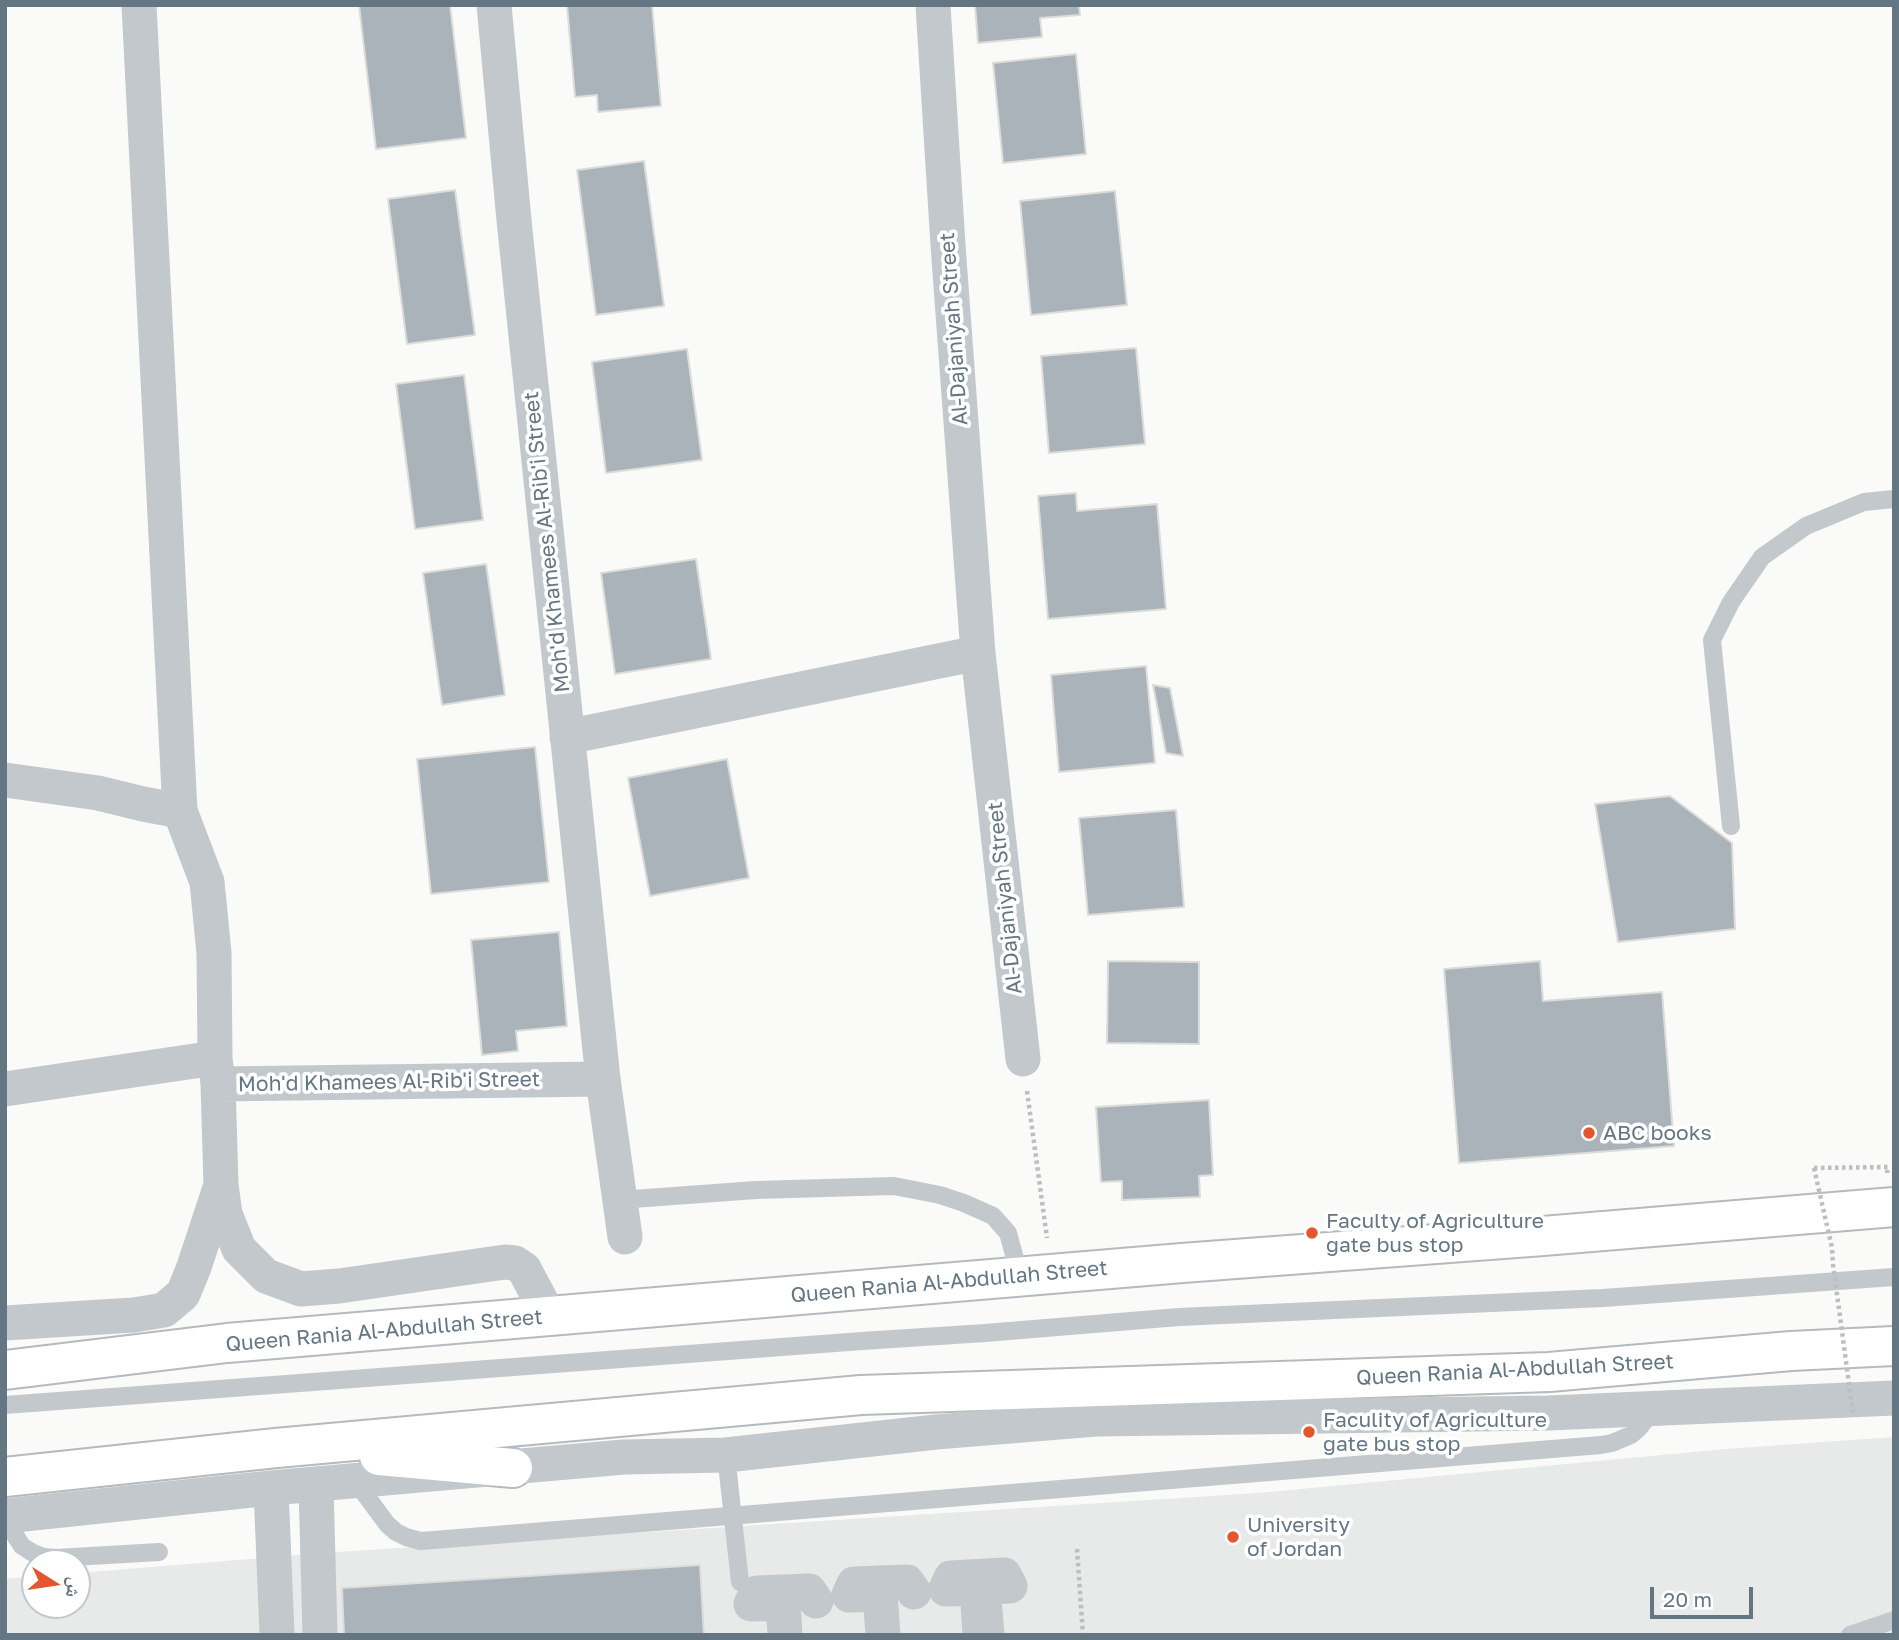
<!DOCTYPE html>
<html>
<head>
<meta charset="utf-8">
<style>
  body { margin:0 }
  #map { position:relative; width:1899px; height:1640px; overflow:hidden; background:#fafaf8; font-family:"Golos Text","Noto Naskh Arabic",sans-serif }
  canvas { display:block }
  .frame { position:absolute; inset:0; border:7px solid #657683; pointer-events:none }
  .north { position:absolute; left:21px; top:1549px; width:70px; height:70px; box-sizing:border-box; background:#fff; border:2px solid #c1c8cd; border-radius:50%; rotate:102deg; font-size:19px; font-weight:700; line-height:28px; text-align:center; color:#657683 }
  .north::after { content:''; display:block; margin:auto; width:24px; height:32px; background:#e4572e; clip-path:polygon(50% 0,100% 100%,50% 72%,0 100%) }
  .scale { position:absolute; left:1650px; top:1587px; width:103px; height:32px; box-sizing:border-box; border:4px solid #657683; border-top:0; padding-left:9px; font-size:21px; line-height:24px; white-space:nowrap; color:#657683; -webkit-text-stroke:5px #fff; paint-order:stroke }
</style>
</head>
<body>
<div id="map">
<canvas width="1899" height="1640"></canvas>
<div class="frame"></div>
<div class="north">ش</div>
<div class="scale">20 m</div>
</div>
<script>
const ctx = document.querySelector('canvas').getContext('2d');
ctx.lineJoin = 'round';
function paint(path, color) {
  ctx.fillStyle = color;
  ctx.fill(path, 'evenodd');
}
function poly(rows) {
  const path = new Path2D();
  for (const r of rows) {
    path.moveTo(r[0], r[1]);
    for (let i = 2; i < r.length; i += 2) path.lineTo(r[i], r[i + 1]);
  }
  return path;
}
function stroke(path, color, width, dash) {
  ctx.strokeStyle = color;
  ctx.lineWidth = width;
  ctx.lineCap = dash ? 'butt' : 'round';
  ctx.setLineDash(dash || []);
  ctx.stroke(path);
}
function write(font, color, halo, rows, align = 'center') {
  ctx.font = font + ' "Golos Text",sans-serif';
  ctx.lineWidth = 7;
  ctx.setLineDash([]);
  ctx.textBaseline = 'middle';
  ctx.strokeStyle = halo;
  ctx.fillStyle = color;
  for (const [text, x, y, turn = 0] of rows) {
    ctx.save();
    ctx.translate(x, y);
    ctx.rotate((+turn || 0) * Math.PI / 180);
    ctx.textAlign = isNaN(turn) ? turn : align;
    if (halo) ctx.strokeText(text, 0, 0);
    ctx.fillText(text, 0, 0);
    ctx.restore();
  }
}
paint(poly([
  [1894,1437,1894,1635,5,1635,5,1579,35,1576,35,1605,77,1605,77,1573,337,1552,1258,1493,1725,1449]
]), '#e8e9e9');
const building = poly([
  [359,5,450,5,466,138,376,149,359,5],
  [567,5,652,5,661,106,598,112,597,95,575,97,567,5],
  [975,5,1079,5,1080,15,1040,18,1042,37,978,43,975,5],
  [1076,54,1086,154,1003,163,993,63,1076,54],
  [644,161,664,306,596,315,577,170,644,161],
  [455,190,475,335,407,344,388,199,455,190],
  [1115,191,1127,305,1031,315,1020,201,1115,191],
  [1136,348,1145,444,1049,453,1041,356,1136,348],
  [687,349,702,460,606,473,592,362,687,349],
  [464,375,483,520,415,529,396,384,464,375],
  [1076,493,1077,511,1157,504,1166,609,1048,619,1038,496,1076,493],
  [696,559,711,659,615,674,601,573,696,559],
  [486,564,505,695,442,705,423,573,486,564],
  [1146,666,1155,763,1059,772,1051,675,1146,666],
  [1153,685,1170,688,1183,756,1166,753,1153,685],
  [535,747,549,882,431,894,417,759,535,747],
  [727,759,749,878,650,896,628,778,727,759],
  [1670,796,1732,843,1735,929,1618,942,1595,804,1670,796],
  [1176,810,1184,907,1088,915,1079,818,1176,810],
  [559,932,567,1026,516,1031,518,1051,482,1055,471,940,559,932],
  [1108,961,1199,962,1199,1044,1107,1043,1108,961],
  [1540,961,1543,1001,1662,992,1674,1146,1459,1163,1444,969,1540,961],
  [1209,1100,1213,1175,1199,1176,1200,1197,1122,1200,1122,1181,1101,1182,1096,1107,1209,1100],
  [700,1565,704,1635,344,1635,342,1588,700,1565]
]);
paint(building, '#aab3b9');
stroke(building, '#dcdcda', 2);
const primary = poly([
  [5,1370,227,1343,1182,1263,1543,1236,1894,1207],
  [379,1456,513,1468],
  [5,1477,276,1448,861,1395,1549,1372,1791,1351,1894,1346]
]);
stroke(primary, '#b5babe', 42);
stroke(poly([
  [1027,1091,1047,1238],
  [1814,1168,1888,1167,1887,1173],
  [1077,1549,1083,1635]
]), '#bbbfc2', 4.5, [3.5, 3.5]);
stroke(poly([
  [1731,826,1712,640,1731,602,1762,557,1806,526,1864,502,1894,499],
  [619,1200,756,1190,894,1186,940,1195,964,1203,993,1216,1008,1233,1020,1277],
  [5,1405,862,1341,985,1333,1179,1317,1603,1298,1894,1277],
  [726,1455,740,1582],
  [356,1482,387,1524,396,1532,406,1537,420,1541,434,1540,1601,1445,1612,1443,1631,1435,1639,1428,1654,1409],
  [5,1520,22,1546,33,1553,44,1557,56,1558,159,1552],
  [1850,1635,1894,1620]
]), '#c3c8cc', 18);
stroke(poly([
  [139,5,180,811,207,882,214,953,215,1058,218,1084,221,1185,225,1214,239,1249,266,1276,301,1289,339,1286,505,1262,515,1263,524,1269,549,1316],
  [494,5,514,220,603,1079,625,1237],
  [933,5,948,245,978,653,1023,1059],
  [567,737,978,653],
  [5,780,98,793,143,804,180,811],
  [218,1084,603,1079],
  [5,1089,215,1058],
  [5,1323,134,1315,164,1310,183,1294,194,1267,220,1188],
  [316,1485,320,1635],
  [271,1488,277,1635],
  [5,1516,271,1488,624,1457,726,1455,936,1432,1096,1419,1549,1413,1894,1398],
  [785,1635,783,1603,751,1604,757,1593,809,1591,816,1601],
  [883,1635,880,1594,849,1595,854,1584,907,1582,914,1592],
  [980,1635,977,1588,946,1589,951,1578,1004,1575,1010,1586,983,1587,987,1635]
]), '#c3c8cc', 35);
stroke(primary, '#fff', 38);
stroke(poly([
  [1814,1168,1832,1248,1833,1264,1853,1414]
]), '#bbbfc2', 4.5, [3.5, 3.5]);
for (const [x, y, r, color] of [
  [1589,1133,7,"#e4572e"],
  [1312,1233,7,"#e4572e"],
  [1309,1432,7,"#e4572e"],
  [1233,1537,7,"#e4572e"]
]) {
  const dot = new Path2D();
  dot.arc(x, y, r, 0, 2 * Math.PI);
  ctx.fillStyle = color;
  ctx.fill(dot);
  stroke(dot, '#fff', 2.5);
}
write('21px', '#657683', '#fff', [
  ["Al-Dajaniyah Street",954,329,-94],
  ["Moh'd Khamees Al-Rib'i Street",547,542,-96],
  ["Al-Dajaniyah Street",1005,898,-96],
  ["Moh'd Khamees Al-Rib'i Street",389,1082,-1],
  ["Queen Rania Al-Abdullah Street",949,1282,-5],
  ["Queen Rania Al-Abdullah Street",384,1331,-5],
  ["Queen Rania Al-Abdullah Street",1515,1370,-3]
]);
write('21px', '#657683', '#fff', [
  ["ABC books",1603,1133],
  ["Faculty of Agriculture",1326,1221],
  ["gate bus stop",1326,1245],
  ["Faculity of Agriculture",1323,1420],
  ["gate bus stop",1323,1444],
  ["University",1247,1525],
  ["of Jordan",1247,1549]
], 'left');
</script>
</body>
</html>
